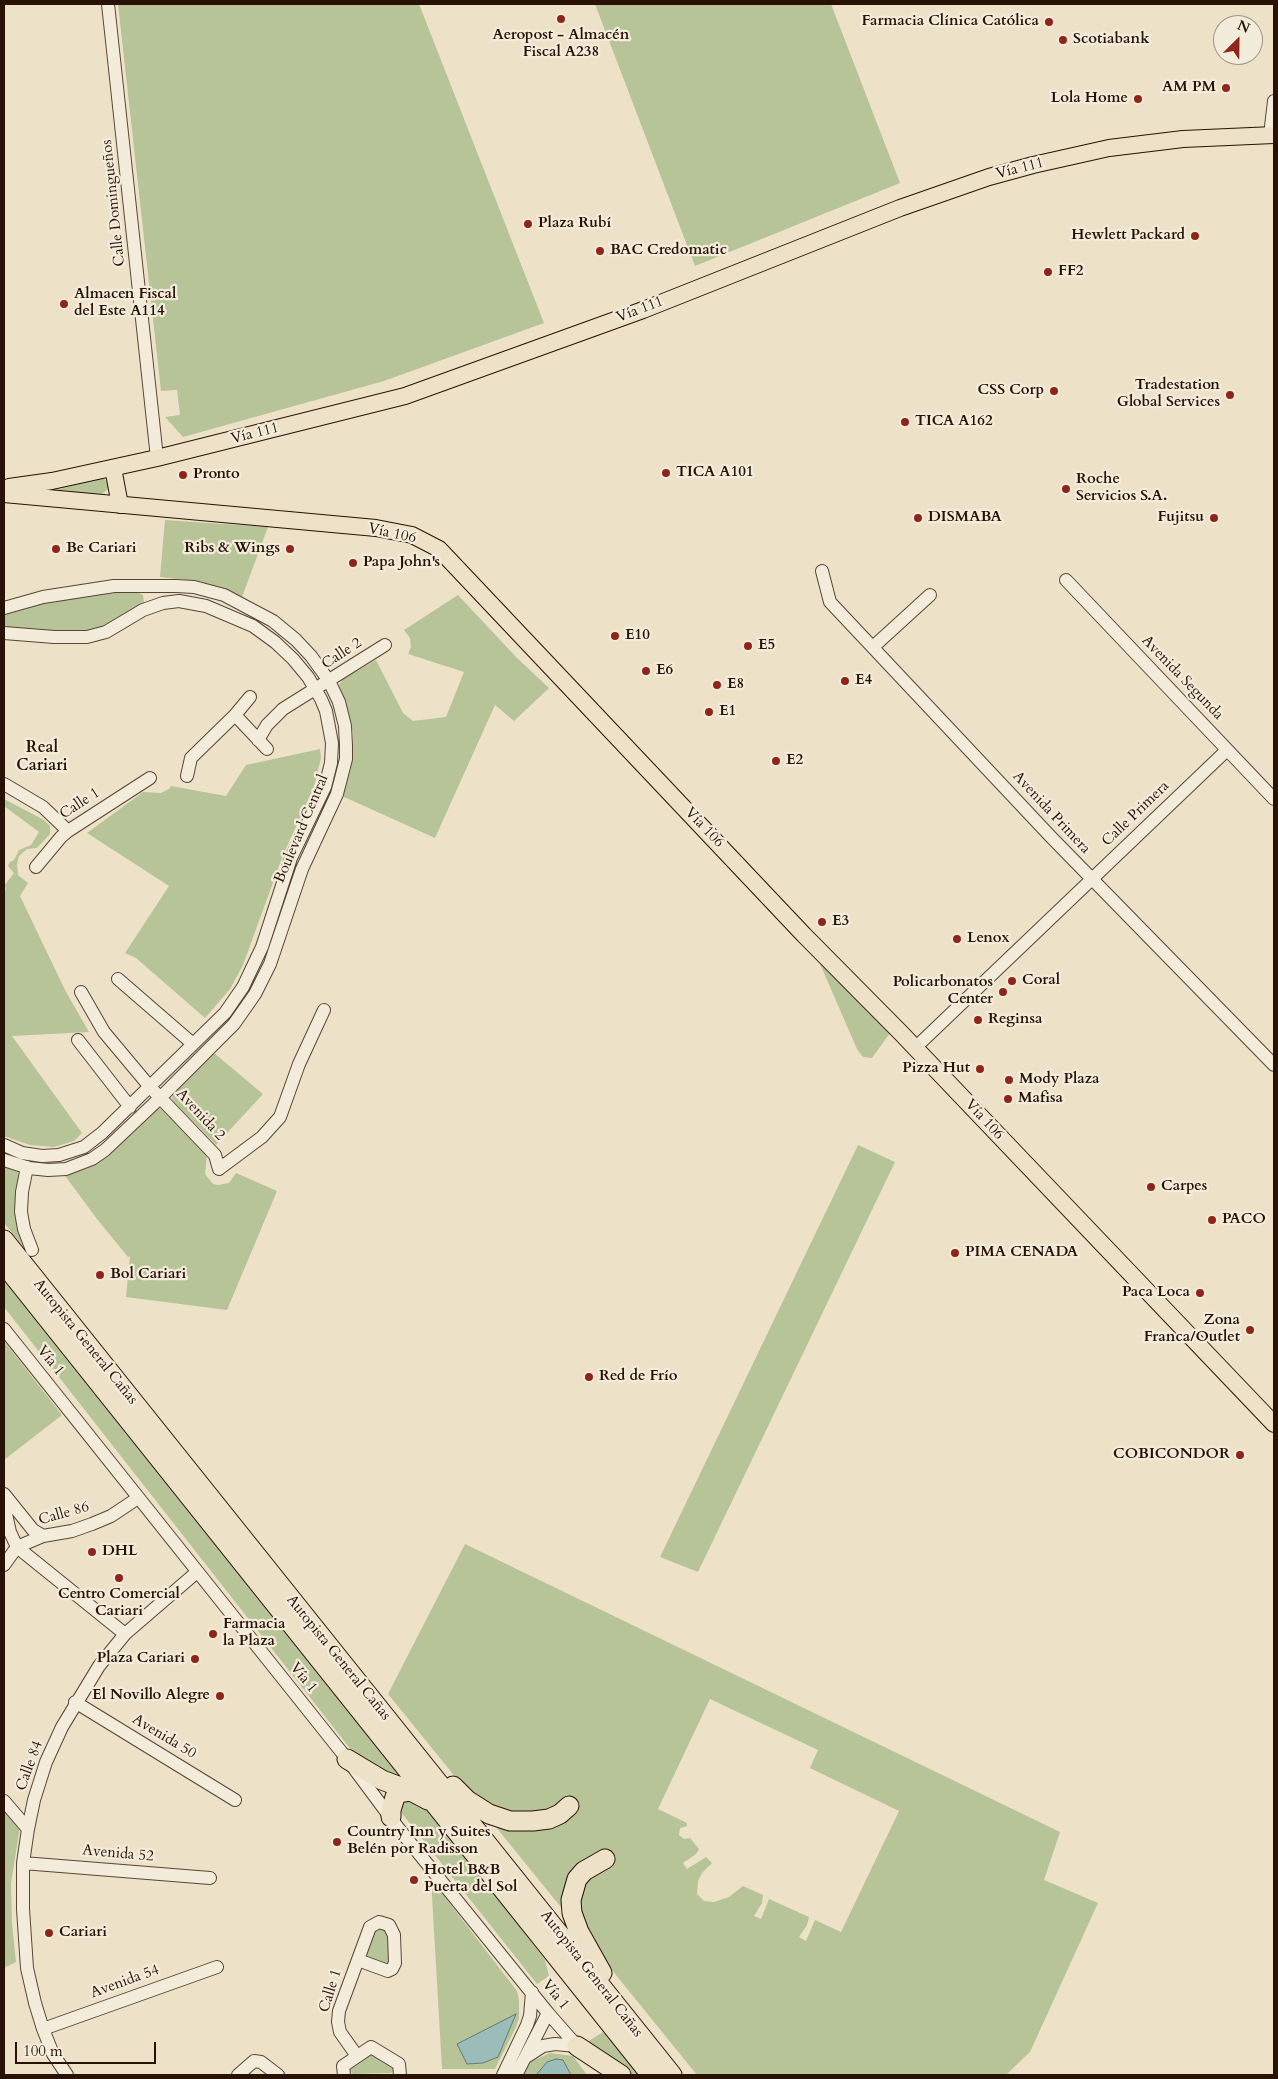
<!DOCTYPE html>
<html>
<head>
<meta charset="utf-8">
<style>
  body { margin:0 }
  #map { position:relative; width:1278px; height:2079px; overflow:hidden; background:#ede2c8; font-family:Cardo,serif }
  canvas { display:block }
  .frame { position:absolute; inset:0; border:5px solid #281105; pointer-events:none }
  .north { position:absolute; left:1213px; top:15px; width:50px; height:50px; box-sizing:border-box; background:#f3ecdb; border:1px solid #a29485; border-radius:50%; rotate:23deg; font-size:14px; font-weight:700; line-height:20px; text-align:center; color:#281105 }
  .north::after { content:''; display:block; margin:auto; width:18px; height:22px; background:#8f2418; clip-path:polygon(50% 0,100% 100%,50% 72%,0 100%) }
  .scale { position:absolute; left:15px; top:2042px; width:141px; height:22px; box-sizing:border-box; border:2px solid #281105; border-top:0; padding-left:6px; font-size:15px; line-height:18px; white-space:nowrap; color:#281105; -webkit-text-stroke:4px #f3ecdb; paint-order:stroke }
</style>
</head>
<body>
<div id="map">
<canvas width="1278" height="2079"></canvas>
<div class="frame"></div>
<div class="north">N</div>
<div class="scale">100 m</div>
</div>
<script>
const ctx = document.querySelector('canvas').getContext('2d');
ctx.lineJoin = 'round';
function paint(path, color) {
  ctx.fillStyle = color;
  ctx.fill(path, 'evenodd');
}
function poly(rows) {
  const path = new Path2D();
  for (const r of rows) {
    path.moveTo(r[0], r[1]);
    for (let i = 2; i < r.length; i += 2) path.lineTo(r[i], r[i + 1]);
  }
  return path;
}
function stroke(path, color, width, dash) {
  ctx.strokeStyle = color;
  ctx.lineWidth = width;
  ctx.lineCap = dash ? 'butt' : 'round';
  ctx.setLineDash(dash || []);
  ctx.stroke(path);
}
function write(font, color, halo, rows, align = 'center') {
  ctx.font = font + ' Cardo,serif';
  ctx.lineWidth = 4.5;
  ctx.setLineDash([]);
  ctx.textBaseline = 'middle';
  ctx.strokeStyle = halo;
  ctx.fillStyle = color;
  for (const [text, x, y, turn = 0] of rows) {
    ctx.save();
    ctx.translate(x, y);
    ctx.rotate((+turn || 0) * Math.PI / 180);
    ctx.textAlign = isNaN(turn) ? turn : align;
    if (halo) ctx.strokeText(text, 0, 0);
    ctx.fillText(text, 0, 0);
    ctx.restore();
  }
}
paint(poly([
  [118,4,419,4,544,323,384,381,183,437,165,417,180,415,177,390,161,391],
  [595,4,831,4,900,183,695,266],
  [102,478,107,481,109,485,107,490,102,494,51,491],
  [165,520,268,527,242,597,209,585,187,580,160,577],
  [109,589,134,591,143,595,144,602,142,605,114,622,94,630,75,633,4,628,4,615,28,605],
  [458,595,516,657,549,688,514,721,495,705,435,838,342,796,351,768,353,733,339,685,343,679,376,660,403,713,413,721,446,717,464,672,408,654,411,647,410,638,404,630],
  [320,749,321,758,314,787,283,855,243,965,230,989,205,1018,136,958,125,953,169,886,87,833,143,792,161,793,169,789,171,786,226,796,246,765],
  [4,799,44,820,50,826,50,834,37,848,27,849,19,856,17,864,18,875,28,883,20,896,65,990,89,1032,12,1036,82,1133,74,1141,54,1147,30,1145,4,1136,4,892,6,888,4,886,14,873,8,866,10,862,14,860,19,850,31,845,39,832,4,806],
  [817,957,890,1033,872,1058,863,1057,857,1049],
  [214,1053,263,1094,216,1145,174,1102,172,1098,175,1090],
  [156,1108,163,1109,207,1155,205,1174,213,1184,218,1185,229,1183,236,1173,277,1191,227,1310,126,1297,130,1256,128,1257,97,1219,63,1173],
  [858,1145,895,1162,698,1572,660,1557],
  [4,1167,21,1173,26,1250,4,1223],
  [4,1271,412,1787,363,1765,4,1307],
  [4,1341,62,1415,4,1460],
  [465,1544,1060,1832,1044,1880,1098,1903,1030,2052,1006,2075,697,2075,388,1694],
  [710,1699,818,1750,810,1768,899,1811,841,1932,815,1920,806,1941,799,1937,807,1925,809,1917,769,1899,761,1919,754,1916,762,1903,763,1895,743,1886,729,1897,714,1902,704,1901,697,1894,698,1881,702,1873,712,1863,706,1857,687,1869,683,1863,696,1854,699,1849,690,1838,684,1839,679,1835,680,1828,687,1826,687,1823,658,1809],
  [406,1794,427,1806,545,1960,549,1976,537,1984,400,1811],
  [4,1808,20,1827,11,1883,12,1924,16,1962,4,1968],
  [431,1879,517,1991,519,2000,519,2018,516,2027,495,2069,442,2069],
  [384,1927,391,1937,388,1966,363,1957,374,1928],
  [603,2032,639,2075,628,2075,584,2044],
  [550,2053,573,2056,587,2075,523,2075,530,2062],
  [371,2054,394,2066,395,2069,391,2073,353,2074,349,2070,351,2065]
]), '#b6c498');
const water = poly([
  [516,2014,498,2057,483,2063,467,2064,457,2044,516,2014],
  [556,2059,563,2060,571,2075,536,2075,547,2062,556,2059]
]);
paint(water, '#9abdba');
stroke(water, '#6c7872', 1);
const minor = poly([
  [108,4,157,458],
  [1270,135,1274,101],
  [822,571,830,602,1051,837,1274,1065],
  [1066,580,1274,799],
  [4,608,43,597,114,586,176,586,194,587,224,595,273,621,296,640,311,656,329,681,339,702,345,726,346,746,346,759,337,794,302,869,270,964,255,994,234,1024,161,1097,105,1150,92,1159,66,1169,48,1170,29,1168,4,1160],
  [4,633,54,637,87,637,106,632,143,610,163,603,179,601,206,606,253,626,275,642,293,659,308,677,321,699,326,711,332,743,331,763,325,787,291,858,262,947,243,987,225,1013,102,1133,84,1147,59,1155,42,1156,22,1153,4,1145],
  [873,647,930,595],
  [235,715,267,749],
  [258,740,267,725,283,709,385,645],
  [187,776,191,758,235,715,250,697],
  [4,784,43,807,68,831],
  [36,867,61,837,68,831,150,778],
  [118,979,193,1044],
  [81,992,104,1032,150,1087,215,1155,219,1169],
  [78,1040,130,1107],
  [915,1048,1227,750],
  [27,1167,22,1192,21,1212,24,1229,32,1250],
  [219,1169,262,1137,280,1117,299,1064,324,1010],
  [4,1329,347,1759,399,1829,548,2013,577,2046],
  [4,1494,33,1530,43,1536],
  [4,1505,10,1532,17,1547,125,1634],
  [4,1565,17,1547,43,1536,72,1531,92,1524,111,1516,138,1498],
  [75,1702,235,1800],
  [4,1801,28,1829],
  [23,1863,210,1878],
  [43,2029,217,1967],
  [357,2056,340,2032,338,2022,339,2011,370,1927,379,1922,389,1925,394,1935,395,1963,392,1969,388,1971,358,1960],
  [526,2057,543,2046,555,2044,577,2046],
  [67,2075,53,2054,43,2029,35,2003,27,1968,23,1909,23,1863,28,1829,34,1800,46,1762,62,1727,99,1666,125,1634,197,1572],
  [238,2075,254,2061,261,2062,278,2075],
  [344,2075,343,2066,371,2047,399,2064,400,2075],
  [503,2075,527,2025,530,2016,532,1992],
  [516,2075,548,2013]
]);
const major = poly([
  [113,468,120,505],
  [9,487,52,481,157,458,405,396,643,310,900,208,989,177,1033,165,1109,148,1183,139,1274,135],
  [4,494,376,528,412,535,439,549,804,935,901,1033,1274,1424]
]);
const highway = poly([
  [4,1240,672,2075],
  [4,1264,651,2075],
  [347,1759,382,1780,411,1791,428,1800],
  [453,1786,467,1800,489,1814,510,1821,533,1821,549,1819,560,1814,569,1806],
  [391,1817,391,1810,395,1797,399,1793,411,1791],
  [602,1973,579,1932,572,1913,571,1900,577,1879,584,1871,605,1859],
  [577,2046,621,2075]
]);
stroke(minor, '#594536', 14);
stroke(major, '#281105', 18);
stroke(highway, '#281105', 21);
stroke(minor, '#f3ecdb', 12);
stroke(major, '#ede2c8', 16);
stroke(highway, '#ede2c8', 19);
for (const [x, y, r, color] of [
  [561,19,5,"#8f2418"],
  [1049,22,5,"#8f2418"],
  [1063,40,5,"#8f2418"],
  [1226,88,5,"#8f2418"],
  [1138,99,5,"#8f2418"],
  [528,224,5,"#8f2418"],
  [1195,236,5,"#8f2418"],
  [600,251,5,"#8f2418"],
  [1048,272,5,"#8f2418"],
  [64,304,5,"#8f2418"],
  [1054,391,5,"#8f2418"],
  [1230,395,5,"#8f2418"],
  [905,422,5,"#8f2418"],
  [666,473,5,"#8f2418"],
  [183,475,5,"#8f2418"],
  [1066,489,5,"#8f2418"],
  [918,518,5,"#8f2418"],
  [1214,518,5,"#8f2418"],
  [56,549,5,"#8f2418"],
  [290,549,5,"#8f2418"],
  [353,563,5,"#8f2418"],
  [615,636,5,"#8f2418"],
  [748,646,5,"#8f2418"],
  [646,671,5,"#8f2418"],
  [845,681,5,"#8f2418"],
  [717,685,5,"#8f2418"],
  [709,712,5,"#8f2418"],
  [776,761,5,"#8f2418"],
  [822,922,5,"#8f2418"],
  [957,939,5,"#8f2418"],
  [1012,981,5,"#8f2418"],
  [1003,992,5,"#8f2418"],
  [978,1020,5,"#8f2418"],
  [980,1069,5,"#8f2418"],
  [1009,1080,5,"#8f2418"],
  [1008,1099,5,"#8f2418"],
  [1151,1187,5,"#8f2418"],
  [1212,1220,5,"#8f2418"],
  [955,1253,5,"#8f2418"],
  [100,1275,5,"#8f2418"],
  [1200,1293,5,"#8f2418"],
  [1250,1330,5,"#8f2418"],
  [589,1377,5,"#8f2418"],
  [1240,1455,5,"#8f2418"],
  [92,1552,5,"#8f2418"],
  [119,1578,5,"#8f2418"],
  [213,1634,5,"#8f2418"],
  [195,1659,5,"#8f2418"],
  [220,1696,5,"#8f2418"],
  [337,1842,5,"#8f2418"],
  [414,1880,5,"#8f2418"],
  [49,1933,5,"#8f2418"]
]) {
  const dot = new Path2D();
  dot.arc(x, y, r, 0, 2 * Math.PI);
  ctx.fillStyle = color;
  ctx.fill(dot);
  stroke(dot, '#f3ecdb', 2);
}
write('bold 15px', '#281105', '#f3ecdb', [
  ["Farmacia Clínica Católica",1039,22,"right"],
  ["Aeropost - Almacén",561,36,"center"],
  ["Fiscal A238",561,53,"center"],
  ["Scotiabank",1073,40],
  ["AM PM",1216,88,"right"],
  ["Lola Home",1128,99,"right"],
  ["Plaza Rubí",538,224],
  ["Hewlett Packard",1185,236,"right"],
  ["BAC Credomatic",610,251],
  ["FF2",1058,272],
  ["Almacen Fiscal",74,295],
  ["del Este A114",74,312],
  ["Tradestation",1220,386,"right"],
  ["Global Services",1220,403,"right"],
  ["CSS Corp",1044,391,"right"],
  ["TICA A162",915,422],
  ["TICA A101",676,473],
  ["Pronto",193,475],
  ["Roche",1076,480],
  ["Servicios S.A.",1076,497],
  ["DISMABA",928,518],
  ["Fujitsu",1204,518,"right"],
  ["Be Cariari",66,549],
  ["Ribs & Wings",280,549,"right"],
  ["Papa John's",363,563],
  ["E10",625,636],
  ["E5",758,646],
  ["E6",656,671],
  ["E4",855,681],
  ["E8",727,685],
  ["E1",719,712],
  ["E2",786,761],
  ["E3",832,922],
  ["Lenox",967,939],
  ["Coral",1022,981],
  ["Policarbonatos",993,983,"right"],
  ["Center",993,1000,"right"],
  ["Reginsa",988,1020],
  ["Pizza Hut",970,1069,"right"],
  ["Mody Plaza",1019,1080],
  ["Mafisa",1018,1099],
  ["Carpes",1161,1187],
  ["PACO",1222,1220],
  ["PIMA CENADA",965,1253],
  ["Bol Cariari",110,1275],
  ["Paca Loca",1190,1293,"right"],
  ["Zona",1240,1321,"right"],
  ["Franca/Outlet",1240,1338,"right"],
  ["Red de Frío",599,1377],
  ["COBICONDOR",1230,1455,"right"],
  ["DHL",102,1552],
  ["Centro Comercial",119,1595,"center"],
  ["Cariari",119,1612,"center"],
  ["Farmacia",223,1625],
  ["la Plaza",223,1642],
  ["Plaza Cariari",185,1659,"right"],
  ["El Novillo Alegre",210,1696,"right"],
  ["Country Inn y Suites",347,1833],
  ["Belén por Radisson",347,1850],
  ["Hotel B&B",424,1871],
  ["Puerta del Sol",424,1888],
  ["Cariari",59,1933]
], 'left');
write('15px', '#281105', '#f3ecdb', [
  ["Vía 111",1020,169,-14],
  ["Calle Domingueños",114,203,-96],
  ["Vía 111",640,310,-21],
  ["Vía 111",255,434,-14],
  ["Vía 106",392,534,12],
  ["Calle 2",342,654,-33],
  ["Avenida Segunda",1182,678,46],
  ["Calle 1",80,804,-33],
  ["Avenida Primera",1051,813,47],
  ["Calle Primera",1136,814,-44],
  ["Vía 106",704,828,46],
  ["Boulevard Central",302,829,-67],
  ["Avenida 2",200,1115,47],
  ["Vía 106",984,1120,47],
  ["Autopista General Cañas",85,1342,51],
  ["Vía 1",50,1361,51],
  ["Calle 86",64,1514,-16],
  ["Autopista General Cañas",338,1658,51],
  ["Vía 1",303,1678,51],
  ["Avenida 50",164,1737,31],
  ["Calle 84",30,1766,-70],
  ["Avenida 52",118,1854,5],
  ["Autopista General Cañas",591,1974,52],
  ["Avenida 54",125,1982,-20],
  ["Calle 1",331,1991,-73],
  ["Vía 1",555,1995,51]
]);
write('bold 16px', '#281105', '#f3ecdb', [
  ["Real",42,748],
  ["Cariari",42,766]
]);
</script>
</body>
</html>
